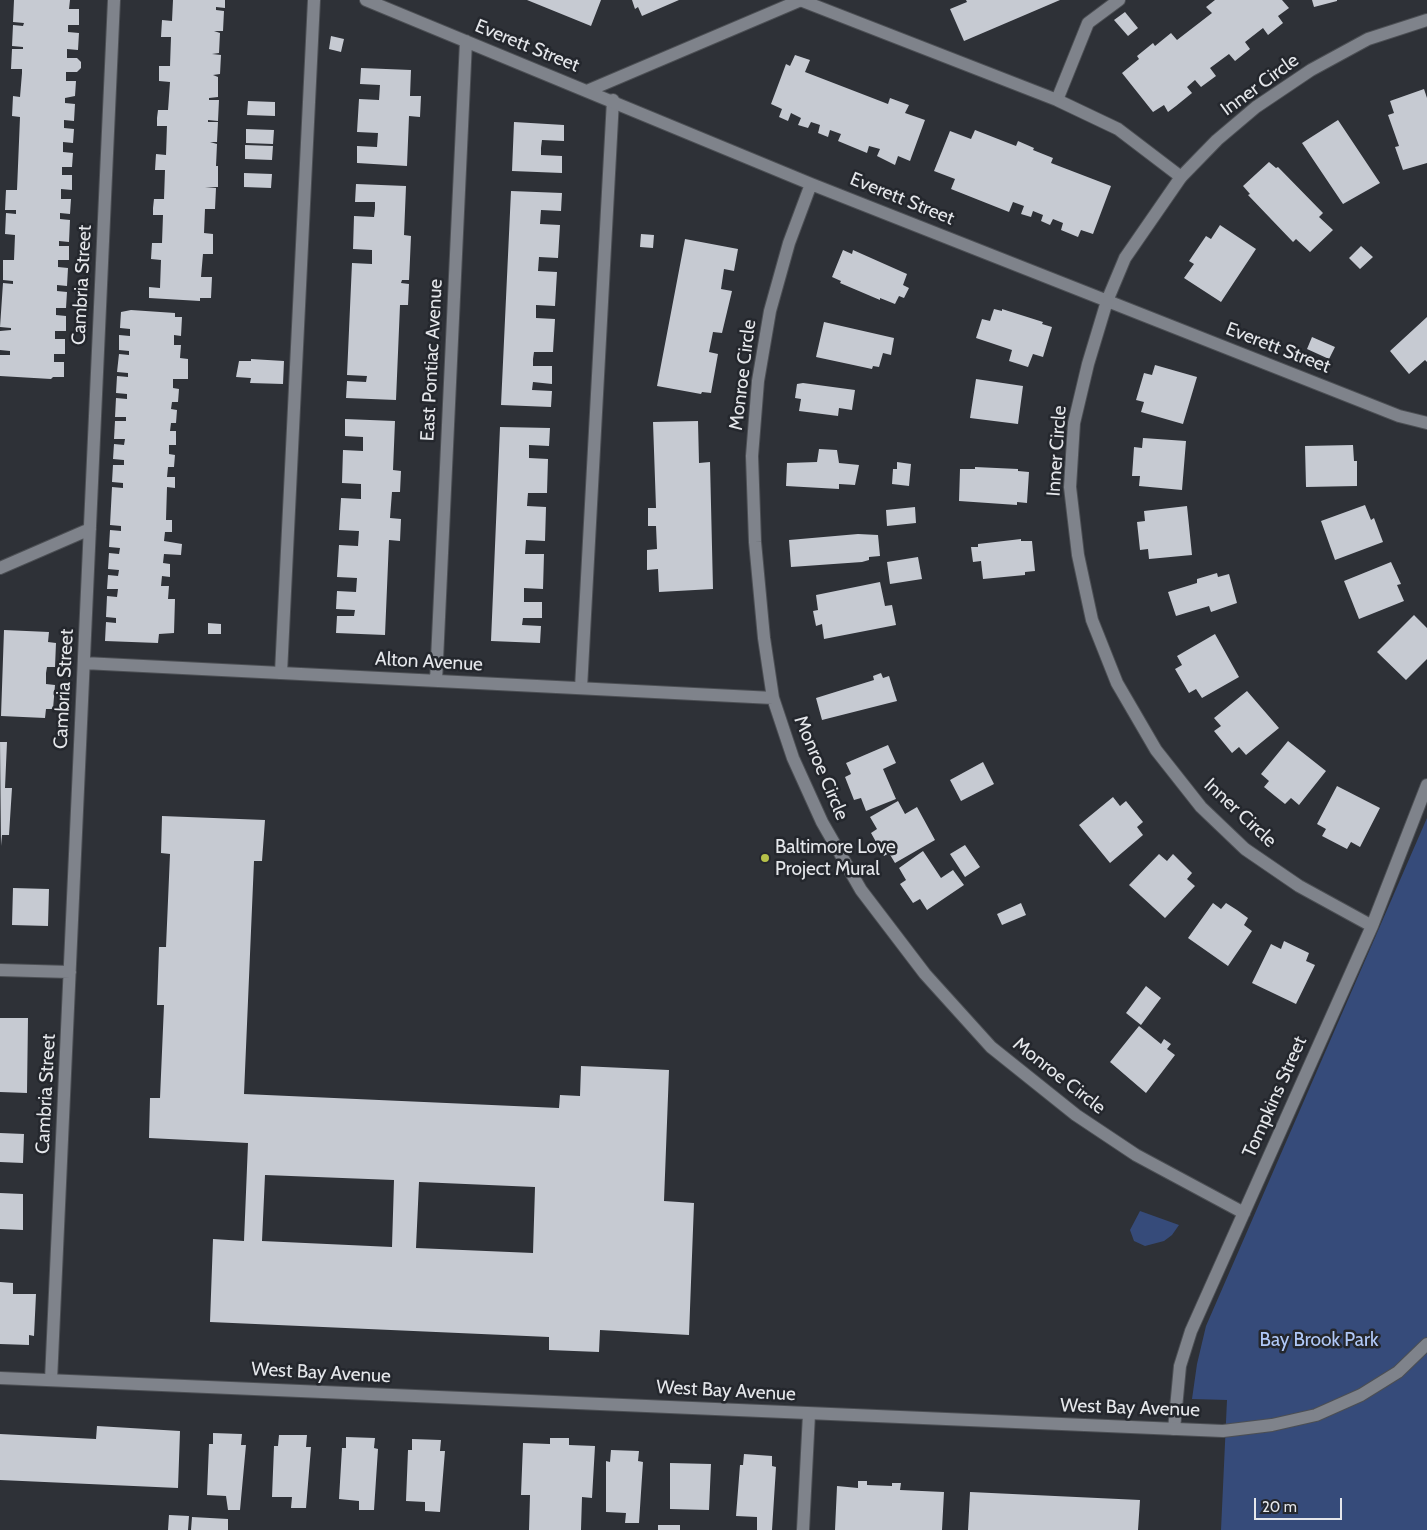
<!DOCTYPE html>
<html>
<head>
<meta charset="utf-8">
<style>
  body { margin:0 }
  #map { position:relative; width:1427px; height:1530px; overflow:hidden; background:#2e3137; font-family:Cabin,sans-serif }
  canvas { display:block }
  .scale { position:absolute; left:1254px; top:1498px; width:88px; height:22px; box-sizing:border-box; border:2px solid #e5e7eb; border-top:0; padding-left:6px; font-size:15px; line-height:18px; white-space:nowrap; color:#e5e7eb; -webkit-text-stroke:4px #24272d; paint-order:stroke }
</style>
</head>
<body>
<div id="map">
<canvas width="1427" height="1530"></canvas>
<div class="scale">20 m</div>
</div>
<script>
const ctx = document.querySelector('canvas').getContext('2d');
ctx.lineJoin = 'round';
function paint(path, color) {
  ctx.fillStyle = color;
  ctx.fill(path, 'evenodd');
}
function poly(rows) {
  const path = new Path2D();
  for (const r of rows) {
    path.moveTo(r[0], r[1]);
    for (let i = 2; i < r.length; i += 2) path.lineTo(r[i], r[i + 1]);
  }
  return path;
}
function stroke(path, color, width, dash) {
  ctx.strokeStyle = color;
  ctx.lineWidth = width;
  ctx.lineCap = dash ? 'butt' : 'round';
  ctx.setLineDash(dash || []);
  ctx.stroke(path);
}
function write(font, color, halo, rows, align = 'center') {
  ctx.font = font + ' Cabin,sans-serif';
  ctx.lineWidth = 5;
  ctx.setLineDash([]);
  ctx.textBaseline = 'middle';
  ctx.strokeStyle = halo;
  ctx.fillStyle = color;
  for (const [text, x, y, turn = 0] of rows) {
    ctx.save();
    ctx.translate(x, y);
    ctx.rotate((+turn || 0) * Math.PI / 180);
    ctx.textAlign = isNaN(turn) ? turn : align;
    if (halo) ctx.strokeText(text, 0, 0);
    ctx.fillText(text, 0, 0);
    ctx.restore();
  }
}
paint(poly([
  [1427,818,1427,1530,1221,1530,1227,1400,1192,1399,1197,1364,1206,1326],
  [1140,1211,1179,1225,1172,1235,1164,1241,1145,1246,1134,1241,1130,1230]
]), '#364b7a');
paint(poly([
  [14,0,70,0,69,9,79,9,79,25,68,25,68,32,79,33,78,50,67,49,67,58,77,58,81,62,81,68,77,72,66,72,66,81,76,81,75,96,65,98,65,103,75,104,74,121,64,120,64,128,74,129,73,143,63,142,63,152,73,153,72,167,62,167,62,175,72,175,72,190,61,189,61,199,71,199,70,214,60,213,60,219,70,220,69,242,59,241,59,246,69,246,69,260,58,260,58,267,68,268,67,286,57,285,57,291,67,292,66,308,56,308,56,315,66,316,66,331,55,331,55,339,65,339,65,354,54,354,54,362,64,362,64,377,53,377,51,379,0,376,0,355,10,355,10,351,0,350,0,331,11,330,11,328,0,327,3,283,13,284,13,281,3,280,3,260,14,260,15,235,5,234,6,213,16,214,16,210,5,210,6,190,17,190,20,117,12,116,13,96,20,97,22,73,22,69,11,69,12,49,23,49,23,47,12,46,13,25,23,26,24,23,13,22],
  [173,0,225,0,225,8,216,7,216,10,224,11,223,31,214,31,220,33,219,53,212,54,221,55,220,74,213,75,218,77,218,97,209,98,209,100,219,100,218,121,208,120,208,122,218,122,217,142,210,142,217,144,216,166,218,166,218,187,205,187,216,188,215,209,205,209,204,233,213,234,213,254,203,254,201,277,212,277,211,298,200,298,200,301,149,298,149,287,160,288,161,260,151,259,152,243,162,243,163,215,153,215,153,208,154,199,164,199,165,170,155,170,156,154,166,155,167,126,157,126,157,118,158,110,168,110,170,82,159,81,159,66,170,66,171,37,161,37,162,20,172,21],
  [527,0,601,0,591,26],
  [632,0,679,0,642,16,638,7,635,9],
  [966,0,1060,0,964,41,950,9,967,2],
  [1215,0,1282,0,1289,8,1278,16,1283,23,1268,35,1263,28,1245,42,1250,49,1235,61,1229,54,1210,68,1216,76,1201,87,1195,80,1187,87,1192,93,1176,106,1168,112,1164,105,1153,112,1122,73,1139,59,1137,56,1153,43,1155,46,1171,33,1177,40,1212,13,1206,7],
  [1312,0,1337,0,1337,1,1314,7],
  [1125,12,1138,28,1128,36,1114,20],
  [331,36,344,39,341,52,329,49],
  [795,55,810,60,805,72,888,104,890,98,909,105,905,113,925,120,910,161,898,156,895,165,877,156,880,149,869,146,867,153,838,141,841,134,830,130,828,137,818,133,820,125,811,122,808,128,798,125,801,118,791,113,788,121,779,117,782,109,771,104,786,64,790,66],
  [361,68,411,70,410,96,421,96,420,117,409,116,407,166,357,163,357,146,377,147,378,133,357,132,359,99,379,100,380,85,360,84],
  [1424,89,1427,98,1427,163,1403,170,1395,147,1399,146,1388,115,1394,113,1390,101],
  [248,101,275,102,275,116,247,115],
  [1338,120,1380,183,1343,204,1302,143],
  [514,122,564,125,564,141,542,140,541,148,541,155,562,156,562,173,512,171],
  [246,129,274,130,273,144,246,143],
  [975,130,1016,146,1018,141,1034,148,1033,150,1053,158,1051,163,1111,186,1093,234,1081,230,1078,237,1061,230,1063,223,1053,219,1050,225,1041,221,1043,215,1033,211,1031,217,1021,214,1024,206,1013,202,1009,212,951,189,955,179,934,171,950,131,971,139],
  [245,145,273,146,272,160,245,159],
  [1269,162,1276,168,1278,167,1323,213,1319,217,1333,230,1310,252,1296,239,1293,242,1248,195,1250,194,1243,186],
  [244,173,272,174,271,188,244,187],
  [356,184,406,186,404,235,411,236,410,259,409,280,402,280,401,283,409,284,408,305,400,305,396,400,346,398,347,381,366,382,367,376,347,375,352,263,372,264,372,250,353,249,354,216,374,217,375,209,375,202,355,202],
  [511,191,562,193,561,211,541,210,540,224,560,225,558,258,539,257,538,271,557,272,555,306,536,305,536,318,555,319,553,352,534,352,533,359,533,366,552,366,552,384,533,382,532,390,552,391,551,407,501,405],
  [1220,225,1256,249,1221,302,1184,278,1194,264,1189,261,1206,236,1211,239],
  [641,234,654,235,653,248,640,247],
  [685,239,738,249,734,271,724,269,721,289,732,291,722,333,713,332,709,352,718,354,711,393,702,392,701,394,657,386],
  [1361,246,1373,257,1360,269,1349,258],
  [843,250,852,254,853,250,907,274,903,285,909,288,904,298,899,296,895,304,880,298,880,300,840,283,841,281,832,277],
  [994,309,1002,311,1002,309,1043,322,1042,324,1052,327,1043,357,1033,354,1028,367,1009,361,1012,350,976,338,982,319,990,321],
  [131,310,175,313,175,317,182,317,181,336,174,335,174,345,181,345,180,358,188,359,188,379,173,379,173,388,179,389,178,402,172,402,171,409,177,410,176,423,171,423,170,431,176,431,176,445,169,445,169,454,175,455,174,467,168,467,167,477,175,477,175,488,167,487,166,520,172,520,172,532,165,532,164,541,182,544,181,555,164,554,163,563,170,564,170,577,162,576,161,586,169,586,168,599,175,599,174,633,159,634,158,643,105,641,106,622,116,623,116,618,106,617,107,596,117,597,118,589,107,589,108,575,118,576,119,570,108,569,109,553,119,554,120,548,109,547,110,530,121,531,121,526,110,525,112,487,123,488,123,483,112,482,113,465,124,465,124,460,113,459,114,444,124,445,125,439,114,439,115,421,126,421,126,417,115,417,116,398,127,399,127,394,116,393,117,376,128,377,128,373,117,372,119,354,129,355,129,351,119,350,119,335,130,336,130,329,120,328,121,312],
  [1427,317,1427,362,1425,360,1409,374,1390,351],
  [824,322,894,338,891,355,883,353,879,367,873,366,872,369,816,357],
  [1312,337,1335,347,1329,359,1307,349],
  [251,359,284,361,283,384,250,383,251,378,236,377,239,361,251,361],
  [1155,365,1197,377,1183,424,1141,412,1144,402,1136,400,1144,373,1152,375],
  [976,379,1023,386,1018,424,970,418],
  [803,383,855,390,852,410,839,408,838,416,799,411,801,399,795,398,797,384],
  [345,419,395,421,393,470,401,471,400,492,392,492,390,518,401,519,400,541,389,540,385,635,336,633,337,616,354,616,355,610,336,609,337,591,356,592,357,578,337,577,339,545,358,546,359,531,339,530,341,498,361,499,361,484,342,483,343,450,363,451,363,437,345,436],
  [698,421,699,463,710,462,713,589,659,592,658,569,647,570,647,550,657,549,656,526,648,526,648,508,656,508,653,422],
  [500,427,550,428,549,446,529,445,529,458,548,459,547,493,528,493,527,506,546,507,545,541,526,540,525,554,544,554,543,589,524,588,524,602,542,602,542,618,523,618,522,625,541,626,540,643,491,641],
  [1143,438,1186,441,1182,490,1139,486,1140,476,1132,476,1133,462,1134,447,1142,448],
  [1353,445,1354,461,1357,461,1357,486,1306,487,1305,446],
  [819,449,837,450,839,463,859,465,855,485,839,484,839,489,786,486,787,463,817,462],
  [897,462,911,464,909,486,892,484,893,469,897,469],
  [975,467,1018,469,1018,471,1029,472,1027,503,1017,502,1017,505,959,501,960,469,975,469],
  [1365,505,1371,520,1374,518,1383,542,1335,560,1321,521],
  [1187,506,1192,555,1149,559,1148,549,1140,550,1137,522,1145,521,1144,511],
  [915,507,916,523,887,526,886,510],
  [858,534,878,535,880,556,869,557,869,560,862,562,791,567,789,540],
  [1021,539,1021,541,1032,541,1035,571,1025,572,1025,575,983,579,981,561,973,562,971,547,978,547,978,544],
  [918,557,922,579,890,584,887,562],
  [1391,562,1401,584,1397,585,1404,601,1359,619,1344,581],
  [1217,573,1218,577,1229,574,1237,603,1211,612,1209,606,1176,616,1168,592,1197,583,1197,579],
  [880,582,885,606,892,605,896,625,824,639,822,624,816,626,813,611,818,610,816,595],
  [1414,615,1427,628,1427,659,1406,680,1377,652],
  [208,623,221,624,221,634,208,634],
  [4,630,49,632,48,642,56,643,55,667,47,667,46,673,46,684,55,685,53,709,46,709,45,718,1,716],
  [1215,634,1239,677,1202,698,1196,689,1189,693,1175,669,1182,665,1177,656],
  [881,673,883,678,889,676,897,701,822,720,816,698,874,680,873,676],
  [1247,691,1279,728,1246,755,1239,747,1232,753,1214,731,1221,726,1214,718],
  [1288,741,1326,771,1299,805,1291,798,1285,804,1275,796,1264,787,1269,781,1261,774],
  [0,742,7,742,5,788,12,788,9,835,2,835,1,846],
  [888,745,896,763,883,769,896,799,866,811,861,798,854,800,845,777,851,774,846,763],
  [983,762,994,784,961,801,950,780],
  [1337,786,1380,808,1360,847,1351,842,1347,849,1322,836,1326,829,1317,824],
  [1113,797,1120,806,1126,801,1143,822,1137,827,1143,835,1110,863,1079,825],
  [898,801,905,814,917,807,935,840,895,863,889,853,884,856,871,833,877,829,870,817],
  [162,816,265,820,262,861,254,861,244,1094,559,1108,560,1095,580,1096,581,1066,669,1070,664,1201,694,1203,689,1335,600,1330,599,1352,549,1350,549,1337,210,1322,213,1239,244,1241,248,1143,149,1138,150,1098,160,1098,164,1005,157,1005,159,947,166,947,170,854,161,853],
  [265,1175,394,1180,392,1247,262,1241],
  [419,1182,535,1187,533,1253,416,1248],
  [965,845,980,867,965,877,950,854],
  [923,851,941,878,953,870,964,885,927,910,920,899,913,903,900,884,906,880,899,868],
  [1159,854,1167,861,1173,854,1192,873,1187,879,1195,886,1165,918,1129,885],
  [13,888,49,889,48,926,12,925],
  [1021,903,1026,915,1002,925,997,914],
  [1213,903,1221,909,1226,903,1237,910,1248,918,1244,925,1252,931,1228,966,1188,938],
  [1284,941,1309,953,1306,961,1315,965,1296,1004,1252,983,1271,944,1281,949],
  [1146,986,1161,998,1141,1025,1126,1013],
  [0,1018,28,1018,27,1093,0,1092],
  [1139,1026,1161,1044,1164,1039,1171,1044,1167,1049,1175,1055,1146,1093,1110,1062],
  [0,1133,24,1134,23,1163,0,1162],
  [0,1193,23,1194,23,1230,0,1229],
  [0,1282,13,1283,13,1294,36,1294,34,1336,29,1335,29,1345,0,1344],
  [97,1426,180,1431,178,1488,0,1480,0,1434,96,1439],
  [213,1433,242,1434,241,1445,246,1445,240,1510,228,1510,226,1496,207,1495,209,1444,213,1444],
  [279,1435,307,1435,306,1447,311,1447,306,1508,291,1508,292,1497,272,1497,274,1446,278,1446],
  [346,1437,375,1438,374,1448,378,1449,374,1510,359,1510,359,1501,339,1499,342,1448,346,1448],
  [550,1438,569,1438,569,1445,595,1446,592,1498,582,1497,581,1530,529,1530,530,1495,521,1495,523,1443,550,1444],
  [412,1439,441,1440,440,1451,445,1451,440,1512,425,1511,425,1502,406,1501,408,1450,412,1450],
  [611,1450,639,1451,638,1461,643,1462,639,1523,625,1523,626,1513,606,1512,606,1461,610,1462],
  [744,1454,772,1456,772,1466,776,1467,772,1530,757,1530,757,1517,736,1516,740,1465,743,1465],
  [670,1463,711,1464,709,1510,670,1509],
  [858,1481,867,1481,867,1485,892,1486,892,1483,901,1483,900,1490,944,1492,942,1530,835,1530,837,1486,858,1488],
  [970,1492,1140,1500,1138,1530,968,1530],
  [169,1515,189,1516,188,1530,168,1530],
  [192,1517,228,1519,228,1530,191,1530],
  [658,1525,680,1525,680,1530,658,1530]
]), '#c6cad2');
const service = poly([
  [800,0,1057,100,1118,129,1181,177],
  [1057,100,1088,23,1119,0],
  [281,673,314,0],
  [581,688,613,100]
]);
const minor = poly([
  [366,0,811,184,1399,416,1427,423],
  [587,91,801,0],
  [811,184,789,243,770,311,758,381,752,456,755,542,764,638,773,698,793,758,822,822,861,890,925,974,991,1047,1076,1115,1136,1155,1244,1213],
  [0,568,90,529],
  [84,663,773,698],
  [436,681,466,41],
  [1372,926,1299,886,1245,849,1201,807,1156,750,1117,683,1092,620,1078,555,1070,487,1074,423,1088,364,1107,301,1125,258,1181,177,1217,140,1256,107,1311,70,1368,39,1427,20],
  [0,970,70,972],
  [51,1380,114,0],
  [1174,1429,1180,1366,1191,1331,1372,926,1427,785],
  [803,1530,809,1414]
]);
const tertiary = poly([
  [0,1378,1223,1431,1272,1425,1316,1415,1361,1395,1398,1372,1427,1344]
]);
stroke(service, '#4c4f54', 14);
stroke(minor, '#4c4f54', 14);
stroke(tertiary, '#4c4f54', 14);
stroke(service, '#7f838b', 12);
stroke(minor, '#7f838b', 12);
stroke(tertiary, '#7f838b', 12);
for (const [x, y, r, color] of [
  [765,858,5,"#b6c149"]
]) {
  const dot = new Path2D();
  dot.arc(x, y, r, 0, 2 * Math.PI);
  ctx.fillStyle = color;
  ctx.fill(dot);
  stroke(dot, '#24272d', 2);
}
write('19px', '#e5e7eb', '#24272d', [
  ["Everett Street",527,46,22],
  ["Inner Circle",1260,85,-36],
  ["Everett Street",902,199,22],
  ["Cambria Street",82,285,-87],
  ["Everett Street",1278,348,21],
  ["East Pontiac Avenue",432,360,-87],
  ["Monroe Circle",743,375,-83],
  ["Inner Circle",1057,451,-86],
  ["Alton Avenue",429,662,3],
  ["Cambria Street",64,689,-87],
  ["Monroe Circle",821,768,67],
  ["Inner Circle",1240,813,43],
  ["Monroe Circle",1059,1076,38],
  ["Cambria Street",46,1094,-87],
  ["Tompkins Street",1275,1097,-66],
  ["West Bay Avenue",321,1373,3],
  ["West Bay Avenue",726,1391,3],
  ["West Bay Avenue",1130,1408,2]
]);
write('19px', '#e5e7eb', '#24272d', [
  ["Baltimore Love",775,847],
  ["Project Mural",775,869]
], 'left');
write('19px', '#b1c9f8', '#24272d', [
  ["Bay Brook Park",1319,1340]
]);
</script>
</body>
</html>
